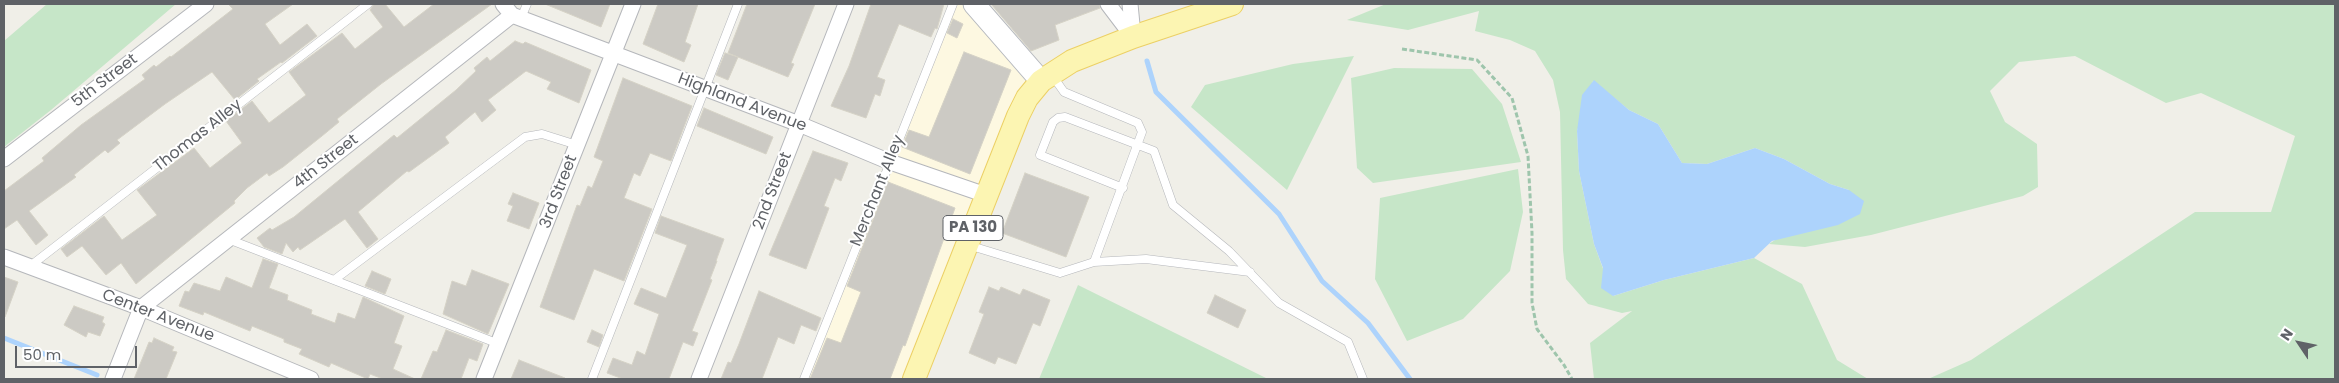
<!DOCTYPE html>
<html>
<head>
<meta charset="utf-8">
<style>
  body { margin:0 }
  #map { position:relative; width:2339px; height:383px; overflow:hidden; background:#f0efe8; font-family:Poppins,sans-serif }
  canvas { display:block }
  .frame { position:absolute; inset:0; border:5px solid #5f6267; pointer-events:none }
  .north { position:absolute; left:2274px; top:318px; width:50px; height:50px; -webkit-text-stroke:4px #fff; paint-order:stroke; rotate:304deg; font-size:14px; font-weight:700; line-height:20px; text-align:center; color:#5f6267 }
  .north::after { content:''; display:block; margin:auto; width:18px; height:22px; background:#5f6267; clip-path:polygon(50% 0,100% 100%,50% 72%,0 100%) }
  .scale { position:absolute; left:15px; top:346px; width:122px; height:22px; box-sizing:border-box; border:2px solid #5f6267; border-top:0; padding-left:6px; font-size:15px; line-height:18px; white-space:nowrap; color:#5f6267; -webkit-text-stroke:4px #fff; paint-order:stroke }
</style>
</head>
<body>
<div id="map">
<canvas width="2339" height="383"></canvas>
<div class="frame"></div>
<div class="north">N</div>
<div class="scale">50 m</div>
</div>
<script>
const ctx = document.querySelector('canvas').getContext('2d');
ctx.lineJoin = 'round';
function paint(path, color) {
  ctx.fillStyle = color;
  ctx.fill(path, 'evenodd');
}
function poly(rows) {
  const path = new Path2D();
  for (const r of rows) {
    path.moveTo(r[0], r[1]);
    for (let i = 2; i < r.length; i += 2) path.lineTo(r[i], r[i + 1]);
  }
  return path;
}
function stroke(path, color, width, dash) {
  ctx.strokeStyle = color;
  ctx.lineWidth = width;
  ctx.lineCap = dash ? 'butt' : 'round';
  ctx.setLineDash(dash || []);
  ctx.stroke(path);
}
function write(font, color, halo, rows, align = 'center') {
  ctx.font = font + ' Poppins,sans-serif';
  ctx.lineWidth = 4;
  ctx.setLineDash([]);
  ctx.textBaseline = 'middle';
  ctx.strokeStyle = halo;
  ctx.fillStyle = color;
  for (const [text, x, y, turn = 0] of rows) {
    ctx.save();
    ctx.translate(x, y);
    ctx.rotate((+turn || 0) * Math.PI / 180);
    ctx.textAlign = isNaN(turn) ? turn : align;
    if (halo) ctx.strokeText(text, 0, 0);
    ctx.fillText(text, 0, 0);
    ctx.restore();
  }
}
paint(poly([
  [953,4,974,4,1041,81,914,379,804,379]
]), '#fdf8e1');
paint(poly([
  [47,4,176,4,51,110,4,147,4,41],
  [1386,4,2335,4,2335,379,1928,379,1971,360,2195,212,2271,212,2295,136,2201,93,2166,103,2075,56,2019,62,1990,91,2005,122,2037,144,2038,187,2023,196,1871,235,1805,247,1769,244,1849,190,1830,184,1784,159,1755,148,1707,164,1682,163,1658,124,1629,110,1593,81,1577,131,1579,171,1594,244,1613,296,1664,280,1754,258,1802,284,1837,360,1868,379,1594,379,1590,343,1632,311,1622,313,1588,304,1566,279,1563,250,1560,112,1553,80,1535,51,1510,40,1475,31,1479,11,1408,30,1347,20],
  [1354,56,1287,190,1191,107,1205,85,1293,64],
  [1394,68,1472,69,1502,104,1521,162,1373,183,1357,168,1351,78],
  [1518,169,1523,212,1510,271,1463,319,1407,341,1375,279,1380,198],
  [1078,285,1268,379,1039,379]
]), '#c6e6c8');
paint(poly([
  [1594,80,1629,110,1658,124,1682,163,1707,164,1755,148,1784,159,1830,184,1849,190,1864,201,1860,214,1838,225,1772,241,1754,258,1664,280,1613,296,1601,288,1603,268,1594,244,1579,171,1577,131,1582,95]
]), '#add3fc');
stroke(poly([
  [1147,61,1156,92,1279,214,1322,281,1368,323,1410,379],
  [4,338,97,375]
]), '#add3fc', 5);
const building = poly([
  [228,4,293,4,265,24,280,45,307,24,317,36,282,63,281,62,257,79,259,81,235,100,212,72,165,104,117,140,120,143,108,153,105,150,74,175,76,177,29,211,48,235,36,245,17,220,4,229,4,191,44,161,42,158,81,125,145,79,142,75,154,65,156,67,170,56,171,57,233,9,228,4],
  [374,4,385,4,404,27,434,4,492,4,381,84,337,119,339,122,322,136,283,167,269,176,267,173,247,188,234,201,235,203,136,284,121,263,106,275,82,246,67,257,61,249,104,216,122,240,157,215,137,190,194,148,210,168,242,143,226,121,252,101,269,123,306,95,289,72,342,33,355,49,383,27,370,10,374,4],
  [545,4,610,4,601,27,545,4],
  [658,4,698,4,685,42,691,45,684,62,643,44,658,4],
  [747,4,815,4,791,63,794,64,788,77,728,53,747,4],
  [871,4,944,4,937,29,935,28,931,37,899,24,877,77,885,80,880,96,875,94,866,118,831,106,849,66,871,4],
  [991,4,1099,4,1100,8,1055,25,1059,40,1031,51,991,4],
  [953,19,963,24,957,38,947,33,953,19],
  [515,41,523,44,525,42,591,70,579,103,547,89,551,82,526,71,488,100,496,110,482,122,475,112,445,137,449,143,409,172,407,171,358,212,378,239,367,248,345,219,300,250,298,247,293,252,286,243,282,254,264,247,257,238,270,228,272,230,294,217,394,135,397,138,456,90,476,71,474,68,487,57,490,61,515,41],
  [964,52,1011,70,970,174,902,147,909,130,929,137,964,52],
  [725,53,738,57,728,80,716,75,725,53],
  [623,78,692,106,671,161,650,153,640,176,634,173,624,198,652,209,624,281,594,269,574,320,540,307,577,205,580,206,588,186,592,188,603,161,594,157,623,78],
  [704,108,773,137,766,154,697,126,704,108],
  [813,151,848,163,841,181,835,178,824,206,829,208,806,269,769,255,813,151],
  [1025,173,1089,197,1066,257,1002,233,1025,173],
  [888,182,955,208,905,346,903,345,890,379,810,379,827,338,841,343,861,292,847,286,888,182],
  [513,193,539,203,529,229,507,221,513,206,508,204,513,193],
  [661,216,724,239,716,261,717,261,710,279,712,280,692,331,698,333,693,346,683,342,669,379,623,379,607,373,613,358,632,365,637,351,645,355,659,314,634,304,641,288,666,298,687,245,655,233,661,216],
  [263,259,278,264,269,288,288,295,287,300,312,310,311,314,335,323,338,313,355,319,363,297,404,316,394,343,402,346,393,369,415,379,383,379,370,374,368,379,331,363,329,367,299,354,302,349,284,342,284,339,252,326,250,331,204,312,203,315,179,306,185,291,189,292,194,283,220,291,226,277,252,288,263,259],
  [472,270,509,284,488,334,443,314,452,281,466,286,472,270],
  [372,271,391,279,385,294,365,286,372,271],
  [4,277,18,282,5,317,4,316,4,277],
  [989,287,999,291,1001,287,1020,295,1023,289,1050,300,1040,326,1033,323,1016,364,998,357,995,364,969,353,984,314,979,312,989,287],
  [759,291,821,318,816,331,801,325,794,344,778,337,762,379,721,379,728,362,731,363,739,344,759,291],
  [1215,295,1246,310,1238,328,1207,313,1215,295],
  [74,306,104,317,102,322,105,324,100,336,88,332,86,337,64,325,74,306],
  [446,330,483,344,477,361,469,358,461,379,421,379,433,351,437,352,446,330],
  [592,330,603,335,599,347,587,342,592,330],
  [154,338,174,347,172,351,177,352,166,379,134,379,149,342,152,343,154,338],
  [519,360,565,378,564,379,511,379,519,360]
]);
paint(building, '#cccac4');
stroke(building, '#d5d2c6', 1);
const lane = poly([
  [521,18,527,4],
  [1123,188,1040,155,1053,122,1058,118,1065,117,1154,151,1173,205,1229,251,1279,303,1348,342,1363,379],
  [228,239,499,344],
  [968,245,1060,273,1094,262,1142,132,1138,123,1064,92,1052,75],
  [1094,262,1146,259,1250,272],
  [29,267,368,4],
  [334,280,525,137,542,134,577,145],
  [592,379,738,4],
  [804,379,953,4]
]);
const street = poly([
  [503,4,512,15,799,124,890,162,986,195],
  [1108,4,1133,37],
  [1130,4,1133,35],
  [4,159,206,4],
  [4,257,141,308,311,379],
  [113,379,141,308,512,15],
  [484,379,633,4],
  [699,379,846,4]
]);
const secondary = poly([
  [974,4,1041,81]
]);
const primary = poly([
  [914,379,1018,116,1027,98,1041,81,1072,61,1133,37,1232,4]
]);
stroke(lane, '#b5b7bb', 9);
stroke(street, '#b5b7bb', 17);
stroke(secondary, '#b6b9be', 23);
stroke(primary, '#ecd065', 24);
stroke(poly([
  [1402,49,1477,60,1512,98,1528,156,1532,233,1532,303,1537,329,1564,365,1572,379]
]), '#9ec5ac', 3, [5, 2.5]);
stroke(lane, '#fff', 8);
stroke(street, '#fff', 15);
stroke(secondary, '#fff', 21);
stroke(primary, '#fcf5b2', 22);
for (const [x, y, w] of [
  [973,228,60]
]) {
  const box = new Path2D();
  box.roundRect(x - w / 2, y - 12.5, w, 25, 4);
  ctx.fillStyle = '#fff';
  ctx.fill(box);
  stroke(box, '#5f6267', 1);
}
write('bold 15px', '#5f6267', null, [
  ["PA 130",973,228]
]);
write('16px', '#5f6267', '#fff', [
  ["5th Street",105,81,-37],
  ["Highland Avenue",742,103,21],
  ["Thomas Alley",198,136,-38],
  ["4th Street",326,162,-38],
  ["2nd Street",773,191,-69],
  ["Merchant Alley",878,191,-68],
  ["3rd Street",559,192,-69],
  ["Center Avenue",158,316,21]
]);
</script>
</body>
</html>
